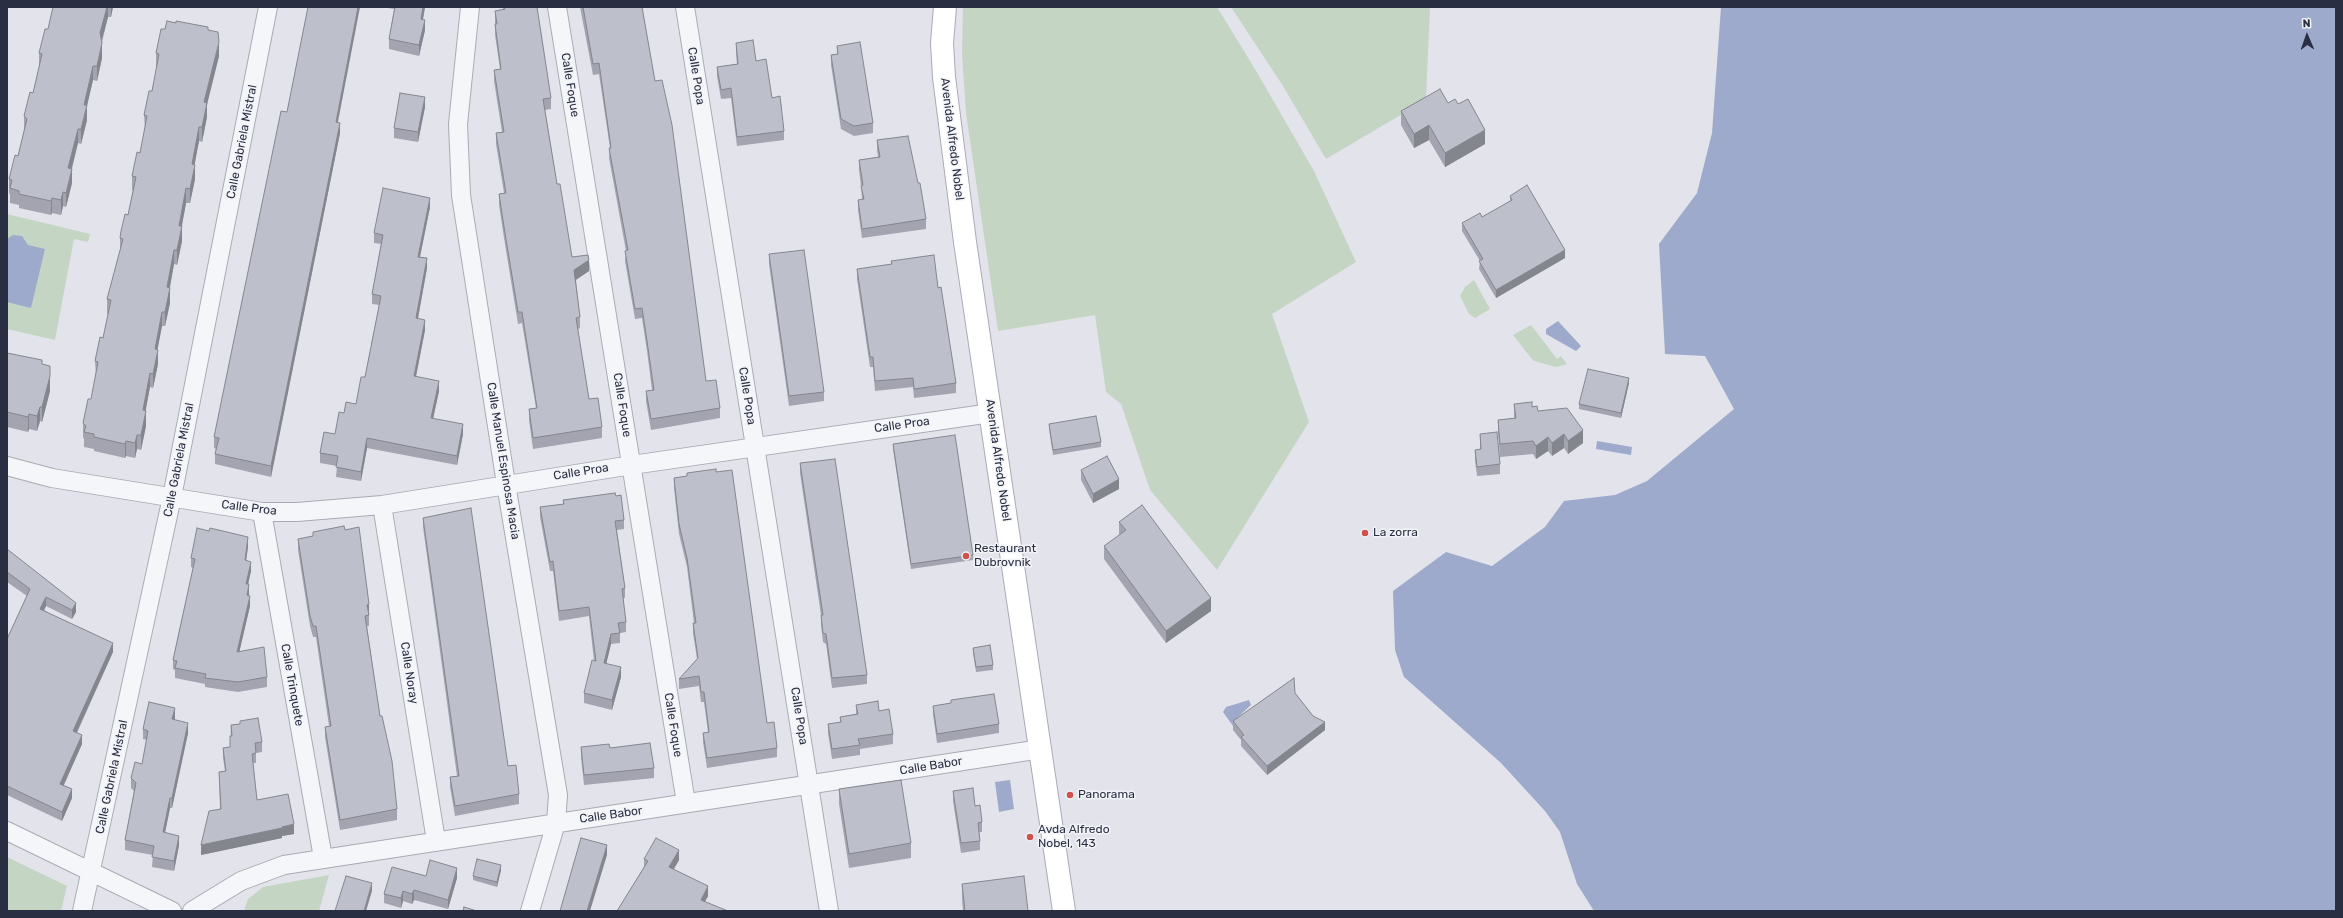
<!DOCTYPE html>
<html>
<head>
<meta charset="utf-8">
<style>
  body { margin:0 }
  #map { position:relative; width:2343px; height:918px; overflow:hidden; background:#e3e4eb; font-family:Rubik,sans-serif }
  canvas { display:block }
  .frame { position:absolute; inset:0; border:8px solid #2a2e43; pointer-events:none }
  .north { position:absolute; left:2287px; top:16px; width:40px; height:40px; -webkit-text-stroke:3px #f2f4f8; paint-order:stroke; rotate:358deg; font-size:11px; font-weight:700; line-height:16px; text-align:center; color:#2a2e43 }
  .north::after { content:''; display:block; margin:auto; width:14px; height:18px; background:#2a2e43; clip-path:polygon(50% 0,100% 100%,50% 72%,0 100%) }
</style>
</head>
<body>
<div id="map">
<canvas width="2343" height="918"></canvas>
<div class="frame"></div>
<div class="north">N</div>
</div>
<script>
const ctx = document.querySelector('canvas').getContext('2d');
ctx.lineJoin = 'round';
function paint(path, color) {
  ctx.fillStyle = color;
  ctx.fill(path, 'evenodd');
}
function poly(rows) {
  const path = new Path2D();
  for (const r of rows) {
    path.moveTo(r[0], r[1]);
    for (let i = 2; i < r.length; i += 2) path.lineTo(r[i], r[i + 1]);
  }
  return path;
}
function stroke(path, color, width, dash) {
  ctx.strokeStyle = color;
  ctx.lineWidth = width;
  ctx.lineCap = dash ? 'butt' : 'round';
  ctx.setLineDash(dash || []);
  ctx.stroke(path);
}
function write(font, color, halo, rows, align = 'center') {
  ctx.font = font + ' Rubik,sans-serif';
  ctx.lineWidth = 3;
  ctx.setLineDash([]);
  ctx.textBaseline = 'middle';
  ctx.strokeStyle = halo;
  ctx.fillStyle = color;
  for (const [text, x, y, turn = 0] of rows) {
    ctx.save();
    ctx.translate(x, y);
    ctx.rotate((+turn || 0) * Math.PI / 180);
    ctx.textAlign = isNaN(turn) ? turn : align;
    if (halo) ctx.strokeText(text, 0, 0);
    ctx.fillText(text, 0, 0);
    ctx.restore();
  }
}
paint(poly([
  [963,7,1217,7,1255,69,1314,171,1356,262,1272,314,1309,422,1217,570,1150,490,1121,404,1106,392,1095,315,998,331,966,113,962,54],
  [1231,7,1430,7,1426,100,1326,159,1283,86],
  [7,214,90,234,88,242,74,239,55,340,7,329],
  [1474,280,1490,309,1475,318,1469,314,1460,296,1465,287],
  [1531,325,1557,359,1561,356,1567,364,1556,367,1534,361,1531,358,1513,335],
  [7,857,67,886,61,911,7,911],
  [329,875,319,911,244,911,248,899,263,887]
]), '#c4d5c4');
paint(poly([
  [1721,7,2336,7,2336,911,1594,911,1577,884,1560,832,1545,811,1501,763,1404,677,1395,650,1393,591,1446,552,1492,566,1545,527,1564,501,1615,495,1647,481,1734,409,1705,356,1665,354,1659,244,1697,193,1712,133],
  [13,235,22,236,28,245,45,249,31,308,7,302,7,239],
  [1558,321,1581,346,1576,351,1546,334,1546,329],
  [1597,441,1632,447,1631,455,1596,449],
  [1249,700,1251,705,1238,717,1233,726,1223,712,1226,707],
  [1010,780,1014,809,999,812,995,782]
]), '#9eaacb');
const street = poly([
  [470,7,458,124,461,195,506,484,558,795,556,823,530,911],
  [557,7,686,803],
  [685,7,829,911],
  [7,466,52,478,262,512,297,512,382,505,632,465,991,413],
  [382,505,436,841],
  [262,512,323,858],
  [7,831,172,911],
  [82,911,172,497,268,7],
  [192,911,241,881,284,865,1041,749]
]);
const secondary = poly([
  [945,7,942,43,944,77,965,242,1064,911]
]);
stroke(street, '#a8aab5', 20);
stroke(secondary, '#a8aab5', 24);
stroke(street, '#f5f6f9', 18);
stroke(secondary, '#fff', 22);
paint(poly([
  [53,7,113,7,111,17,108,17,102,42,102,58,97,81,93,80,87,105,87,120,81,144,78,143,72,169,72,183,66,207,63,206,61,215,52,213,51,215,19,208,19,205,10,203,10,194,9,193,9,179,18,156,24,130,24,116,33,93,39,67,39,53,48,29],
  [382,7,425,7,423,19,425,30,419,56,389,49,389,39,394,9],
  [503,7,537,7,551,98,551,109,545,110,557,184,572,257,589,271,576,280,580,317,580,328,578,329,589,399,602,427,602,438,533,449,529,420,529,409,536,408,522,323,518,324,504,238,499,205,499,194,504,193,496,144,496,133,502,132,494,81,494,70,500,69,495,35,495,11,503,10],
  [580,7,642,7,706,381,720,408,720,418,651,430,646,401,646,391,652,390,647,351,642,318,635,319,625,261,626,251,609,158,610,148,599,74,593,75],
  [165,29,208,30,219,56,207,103,207,117,202,142,199,141,194,165,195,179,190,203,186,203,182,226,182,241,177,265,174,264,170,288,170,303,165,326,162,326,157,349,158,364,153,388,150,387,145,411,146,426,141,450,137,449,135,458,126,456,125,458,94,451,94,449,84,447,84,439,83,437,83,423,91,399,96,375,95,361,103,338,108,314,107,314,107,299,120,252,120,238,128,215,133,191,132,190,132,176,140,153,145,129,144,115,152,91,157,67,156,67,156,53],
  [736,43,756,61,772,98,784,131,784,140,737,146,731,98,721,99,717,76,717,67,737,64,736,53],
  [837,46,873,123,873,133,854,136,841,129,831,65,831,55,837,54],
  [1448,103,1458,104,1485,144,1445,167,1429,140,1414,148,1401,125,1401,111],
  [425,107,418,142,394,138,394,128],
  [287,112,338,122,340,133,271,477,215,464,215,454,216,449,214,448,214,437],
  [877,140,926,219,926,229,862,238,858,210,858,200,862,200,861,186,859,170,859,160,878,157,877,150],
  [1510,196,1565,258,1496,298,1479,269,1480,261,1462,231,1462,223,1482,217,1510,202],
  [430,207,420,257,427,268,418,319,425,330,416,377,439,391,433,419,463,434,457,465,367,448,361,481,336,477,337,466,320,463,320,453,335,434,344,413,356,404,365,377,379,305,372,304,372,294,381,244,374,243,374,233],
  [769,254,824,392,824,401,789,406,769,264],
  [891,261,938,288,956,383,956,393,914,398,913,387,875,391,873,367,870,367,857,279,857,269,891,265],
  [7,353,42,364,50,391,42,422,40,421,37,431,29,429,28,432,7,427],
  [1629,383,1621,418,1579,409,1579,404],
  [1514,404,1532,407,1583,443,1568,454,1564,448,1552,456,1548,451,1536,459,1533,454,1500,457,1498,433,1498,420,1514,418],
  [1049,424,1101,442,1101,447,1053,455,1049,429],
  [1480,434,1500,464,1500,474,1477,476,1475,460,1475,450,1480,449],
  [893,444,973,555,973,560,911,569,893,449],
  [800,463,867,675,867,684,832,688,826,644,823,642,821,625,821,615,800,473],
  [1081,470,1119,489,1093,503,1081,480],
  [687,473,767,723,777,748,777,757,707,768,703,742,703,733,708,732,704,702,701,702,699,686,679,689,679,679,697,659,693,633,693,623,694,623,687,567,679,534,674,488,674,478,687,476],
  [616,496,624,520,624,529,617,530,625,588,625,598,623,598,626,622,626,632,620,633,620,643,611,644,606,664,621,677,612,710,584,703,584,693,594,661,589,616,559,621,553,571,550,571,540,517,540,507,563,504,563,500],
  [423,518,508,766,519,794,519,804,455,816,450,787,450,777,457,776,423,527],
  [1119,522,1211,611,1166,643,1104,559,1104,546,1120,535,1119,534],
  [345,530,369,604,369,626,367,626,380,716,397,809,397,820,340,830,325,737,325,727,329,726,316,637,313,637,310,626,298,550,298,539,313,536,313,532],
  [248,547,246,560,251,571,248,584,250,606,239,652,267,677,267,687,238,692,205,687,205,684,175,678,175,670,173,669,173,660,193,568,191,567,191,558],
  [7,549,76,612,72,619,46,606,44,610,113,652,77,733,82,744,64,785,72,798,62,821,7,795,7,639,27,596,7,582],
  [973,648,993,665,993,670,976,672,973,653],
  [1295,693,1313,716,1325,730,1267,775,1241,746,1241,740,1233,730,1233,721],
  [951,700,999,724,999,733,937,743,933,714,933,706,951,703],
  [856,705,879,711,893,734,893,744,860,749,860,755,832,759,828,733,828,724,840,722,840,717,856,714],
  [175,718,174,720,188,733,172,808,170,808,165,833,179,845,174,871,152,867,153,855,125,850,125,840,134,791,131,788,131,778,142,764,147,740,143,739,143,729],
  [231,725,262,742,262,752,256,753,256,763,253,763,257,800,294,834,282,836,282,838,201,855,220,809,219,772,225,771,223,758,223,748,230,748],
  [581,747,610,748,654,768,654,778,584,785,581,757],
  [839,789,911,843,911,858,849,868,839,804],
  [953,791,975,806,982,822,982,832,979,832,980,841,980,850,961,853,953,801],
  [644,859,679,860,674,869,708,896,705,901,617,911,644,867],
  [501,870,497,887,473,880,473,876],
  [426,876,457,878,448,909,414,900,412,904,403,901,401,908,384,903,384,894],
  [962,884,1028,911,963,911,962,899]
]), '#a3a4af');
paint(poly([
  [107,7,108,7,108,17,100,47,100,33],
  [111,7,113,7,111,17],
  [358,7,360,7,336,132,336,122],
  [423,7,425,7,421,30,421,19],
  [425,20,425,30,419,56,419,45],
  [219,42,219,56,204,117,204,102],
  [102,43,102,58,97,81,97,66],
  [93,66,93,80,84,119,84,105],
  [425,97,425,107,418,142,418,132],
  [207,103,207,117,202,142,202,127],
  [87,105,87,120,81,144,81,129],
  [340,123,340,133,271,477,271,466],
  [1429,125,1429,140,1414,148,1414,134],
  [199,127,199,141,192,179,192,164],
  [78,129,78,143,68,182,68,168],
  [1485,130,1485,144,1445,167,1445,153],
  [195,165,195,179,190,203,190,189],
  [72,169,72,183,66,207,66,193],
  [186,188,186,203,179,240,179,226],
  [63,192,63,206,61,215,61,200],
  [52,198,52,213,51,215,51,201],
  [430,198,430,207,418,266,418,257],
  [182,226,182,241,177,265,177,250],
  [174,250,174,264,167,301,167,287],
  [1565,250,1565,258,1496,298,1496,290],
  [427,258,427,268,416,328,416,318],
  [589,260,589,271,574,281,574,270],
  [170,288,170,303,165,326,165,312],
  [162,312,162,326,155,363,155,349],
  [425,320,425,330,414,386,414,376],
  [158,350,158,364,153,388,153,374],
  [150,373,150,387,143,425,143,410],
  [50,376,50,391,42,422,42,407],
  [1629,378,1629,383,1621,418,1621,413],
  [439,381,439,391,431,428,431,418],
  [40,407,40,421,37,431,37,416],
  [146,411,146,426,141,450,141,435],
  [29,414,29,429,28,432,28,417],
  [463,424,463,434,457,465,457,456],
  [1583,430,1583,443,1568,454,1568,441],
  [1564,434,1564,448,1552,456,1552,443],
  [137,435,137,449,135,458,135,443],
  [1548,437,1548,451,1536,459,1536,446],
  [367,438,367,448,361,481,361,472],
  [126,441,126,456,125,458,125,444],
  [1119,479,1119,489,1093,503,1093,494],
  [248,537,248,547,245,569,245,560],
  [251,562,251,571,246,593,246,584],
  [249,584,249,594,247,605,247,595],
  [250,596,250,606,237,662,237,652],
  [46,597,46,606,40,618,40,609],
  [1211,598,1211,611,1166,643,1166,631],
  [76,603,76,612,72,619,72,610],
  [369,604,369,615,367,616,367,605],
  [611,634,611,644,604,673,604,663],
  [113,643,113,652,73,740,73,731],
  [621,667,621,677,612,710,612,700],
  [175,708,175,718,172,729,172,719],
  [1325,722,1325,730,1267,775,1267,766],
  [188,723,188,733,172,808,172,798],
  [82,735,82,744,60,793,60,784],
  [72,789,72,798,62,821,62,812],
  [170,798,170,808,163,842,163,832],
  [294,824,294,834,282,836,282,838,201,855,201,845],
  [179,836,179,845,174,871,174,861],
  [607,845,607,855,590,911,587,911],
  [679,850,679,860,669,877,669,867],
  [501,865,501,870,497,887,497,882],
  [457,868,457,878,448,909,448,900],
  [372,883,372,891,366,911,364,911],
  [708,886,708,896,701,909,701,900],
  [414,890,414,900,412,904,412,894],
  [403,891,403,901,401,908,401,898]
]), '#84868e');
const building = poly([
  [53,7,107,7,100,33,102,43,97,66,93,66,84,105,87,105,81,129,78,129,68,168,72,169,66,193,63,192,61,200,52,198,51,201,19,194,19,191,10,188,12,180,9,179,15,155,18,156,27,119,24,116,30,92,33,93,42,54,39,53,45,29,48,29,53,7],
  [308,7,358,7,336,122,340,123,271,466,215,454,219,438,214,437,281,111,287,112,308,7],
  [395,7,423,7,421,19,425,20,419,45,389,39,395,7],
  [504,7,537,7,551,98,543,99,557,184,560,184,572,257,588,255,589,260,574,270,580,317,576,318,589,399,598,398,602,427,533,438,529,409,537,408,522,312,518,312,504,227,499,194,506,193,496,133,504,132,494,70,501,69,495,24,497,24,495,11,505,9,504,7],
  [583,7,642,7,655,81,662,80,672,125,706,381,716,380,720,408,651,419,646,391,654,390,647,341,642,308,635,309,625,251,628,250,609,148,611,148,599,63,593,64,583,7],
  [167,21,176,23,176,21,208,27,208,30,218,32,219,42,204,102,207,103,202,127,199,127,192,164,195,165,190,189,186,188,179,226,182,226,177,250,174,250,167,287,170,288,165,312,162,312,155,349,158,350,153,374,150,373,143,410,146,411,141,435,137,435,135,443,126,441,125,444,94,437,94,434,84,432,86,426,83,423,88,399,91,399,98,362,95,361,100,337,103,338,111,300,107,299,123,239,120,238,121,231,125,214,128,215,136,177,132,176,137,152,140,153,147,116,144,115,149,91,152,91,159,54,156,53,161,29,165,29,167,21],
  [753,40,756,61,766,59,772,98,780,96,784,131,737,137,731,88,721,90,717,67,738,64,736,43,753,40],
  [860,42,873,123,854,126,841,119,831,55,838,54,837,46,860,42],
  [1440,89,1448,103,1455,99,1458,104,1468,99,1485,130,1445,153,1429,125,1414,134,1401,111,1440,89],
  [400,93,425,97,418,132,394,128,400,93],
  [908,136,918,183,920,183,926,219,862,229,858,200,864,199,861,186,863,185,859,160,880,157,877,140,908,136],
  [1527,185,1565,250,1496,290,1479,261,1483,259,1462,223,1480,213,1482,217,1512,200,1510,196,1527,185],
  [383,188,430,198,418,257,427,258,416,318,425,320,414,376,439,381,431,418,463,424,457,456,367,438,361,472,336,467,338,456,320,453,324,432,335,434,339,412,344,413,346,402,356,404,361,377,365,377,381,296,372,294,383,235,374,233,383,188],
  [804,250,824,392,789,396,769,254,804,250],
  [934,255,938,288,941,287,956,383,914,389,913,378,875,381,873,357,870,357,857,269,892,264,891,261,934,255],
  [7,353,42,360,42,364,50,366,50,376,42,407,40,407,37,416,29,414,28,417,7,412,7,353],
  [1588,369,1629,378,1621,413,1579,404,1588,369],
  [1532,402,1532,407,1537,406,1538,411,1567,408,1583,430,1568,441,1564,434,1552,443,1548,437,1536,446,1533,441,1500,444,1498,420,1516,418,1514,404,1532,402],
  [1096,416,1101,442,1053,450,1049,424,1096,416],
  [1497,432,1500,464,1477,467,1475,450,1481,449,1480,434,1497,432],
  [955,435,973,555,911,564,893,444,955,435],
  [1107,456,1119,479,1093,494,1081,470,1107,456],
  [835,459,867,675,832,678,826,634,823,633,821,615,823,615,800,463,835,459],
  [716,469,716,472,732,470,767,723,774,722,777,748,707,758,703,733,709,732,704,692,701,692,699,676,679,679,698,658,693,623,696,623,687,558,679,524,674,478,687,476,687,473,716,469],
  [615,493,616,496,621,495,624,520,615,521,625,588,622,589,626,622,618,623,620,633,611,634,604,663,621,667,612,700,584,693,592,660,596,661,589,607,559,611,553,561,550,562,540,507,564,504,563,500,615,493],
  [1142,505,1211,598,1166,631,1104,546,1126,530,1119,522,1142,505],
  [471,508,508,766,516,765,519,794,455,806,450,777,459,776,423,518,471,508],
  [344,526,345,530,359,527,369,604,367,605,369,615,365,616,380,716,382,716,392,761,397,809,340,820,325,727,331,726,316,626,313,626,310,616,298,539,313,536,313,532,344,526],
  [197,528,209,531,210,528,248,537,245,560,251,562,246,584,249,584,247,595,250,596,237,652,264,647,267,677,238,682,205,678,206,674,175,668,177,661,173,660,195,559,191,558,197,528],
  [7,549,76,603,72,610,46,597,40,609,113,643,73,731,82,735,60,784,72,789,62,812,7,786,7,639,30,589,7,572,7,549],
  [990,645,993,665,976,667,973,648,990,645],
  [1294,678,1295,693,1313,716,1325,722,1267,766,1241,737,1244,735,1233,721,1294,678],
  [994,694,999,724,937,734,933,706,951,703,951,700,994,694],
  [878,701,879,711,889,709,893,734,858,739,860,745,832,749,828,724,841,722,840,717,858,714,856,705,878,701],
  [149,702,175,708,172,719,188,723,172,798,170,798,163,832,179,836,174,861,152,857,154,846,125,840,136,783,131,778,135,762,142,764,148,731,143,729,149,702],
  [258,718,262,742,255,743,256,753,252,754,257,800,288,794,294,824,282,827,282,828,201,845,209,811,221,809,219,772,226,771,223,748,230,747,230,736,232,736,231,725,240,724,240,721,258,718],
  [650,743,654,768,584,775,581,747,609,744,610,748,650,743],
  [901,780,911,843,849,854,839,789,901,780],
  [973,788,975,806,980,805,982,822,978,823,980,841,961,843,953,791,973,788],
  [581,838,607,845,587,911,560,911,581,838],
  [656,838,679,850,669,867,708,886,701,900,728,911,617,911,648,861,644,859,656,838],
  [477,859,501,865,497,882,473,876,477,859],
  [430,860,457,868,448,900,414,890,412,894,403,891,401,898,384,894,392,867,426,876,430,860],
  [346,876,372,883,364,911,335,911,346,876],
  [1024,876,1028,911,965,911,962,884,1024,876],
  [464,907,477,911,463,911,464,907]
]);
paint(building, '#bdbfcb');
stroke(building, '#84868e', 1);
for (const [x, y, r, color] of [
  [1365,533,4,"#cf5149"],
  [966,556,4,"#cf5149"],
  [1070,795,4,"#cf5149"],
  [1030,837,4,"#cf5149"]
]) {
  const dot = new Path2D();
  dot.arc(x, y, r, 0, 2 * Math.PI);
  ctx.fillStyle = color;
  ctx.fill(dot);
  stroke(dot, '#f2f4f8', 1.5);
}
write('12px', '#2a2e43', '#f2f4f8', [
  ["Calle Popa",696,76,81],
  ["Calle Foque",570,85,81],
  ["Avenida Alfredo Nobel",952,139,83],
  ["Calle Gabriela Mistral",242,142,-79],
  ["Calle Popa",747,396,81],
  ["Calle Foque",622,405,81],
  ["Calle Proa",902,425,-8],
  ["Calle Gabriela Mistral",179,460,-79],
  ["Avenida Alfredo Nobel",998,460,82],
  ["Calle Manuel Espinosa Macia",503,461,81],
  ["Calle Proa",581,472,-9],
  ["Calle Proa",249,508,7],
  ["Calle Noray",409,673,81],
  ["Calle Trinquete",292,685,80],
  ["Calle Popa",799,716,81],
  ["Calle Foque",673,725,81],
  ["Calle Babor",931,766,-9],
  ["Calle Gabriela Mistral",112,777,-78],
  ["Calle Babor",611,815,-8]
]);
write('12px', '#2a2e43', '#f2f4f8', [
  ["La zorra",1373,533],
  ["Restaurant",974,549],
  ["Dubrovnik",974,563],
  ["Panorama",1078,795],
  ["Avda Alfredo",1038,830],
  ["Nobel, 143",1038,844]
], 'left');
</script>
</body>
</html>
